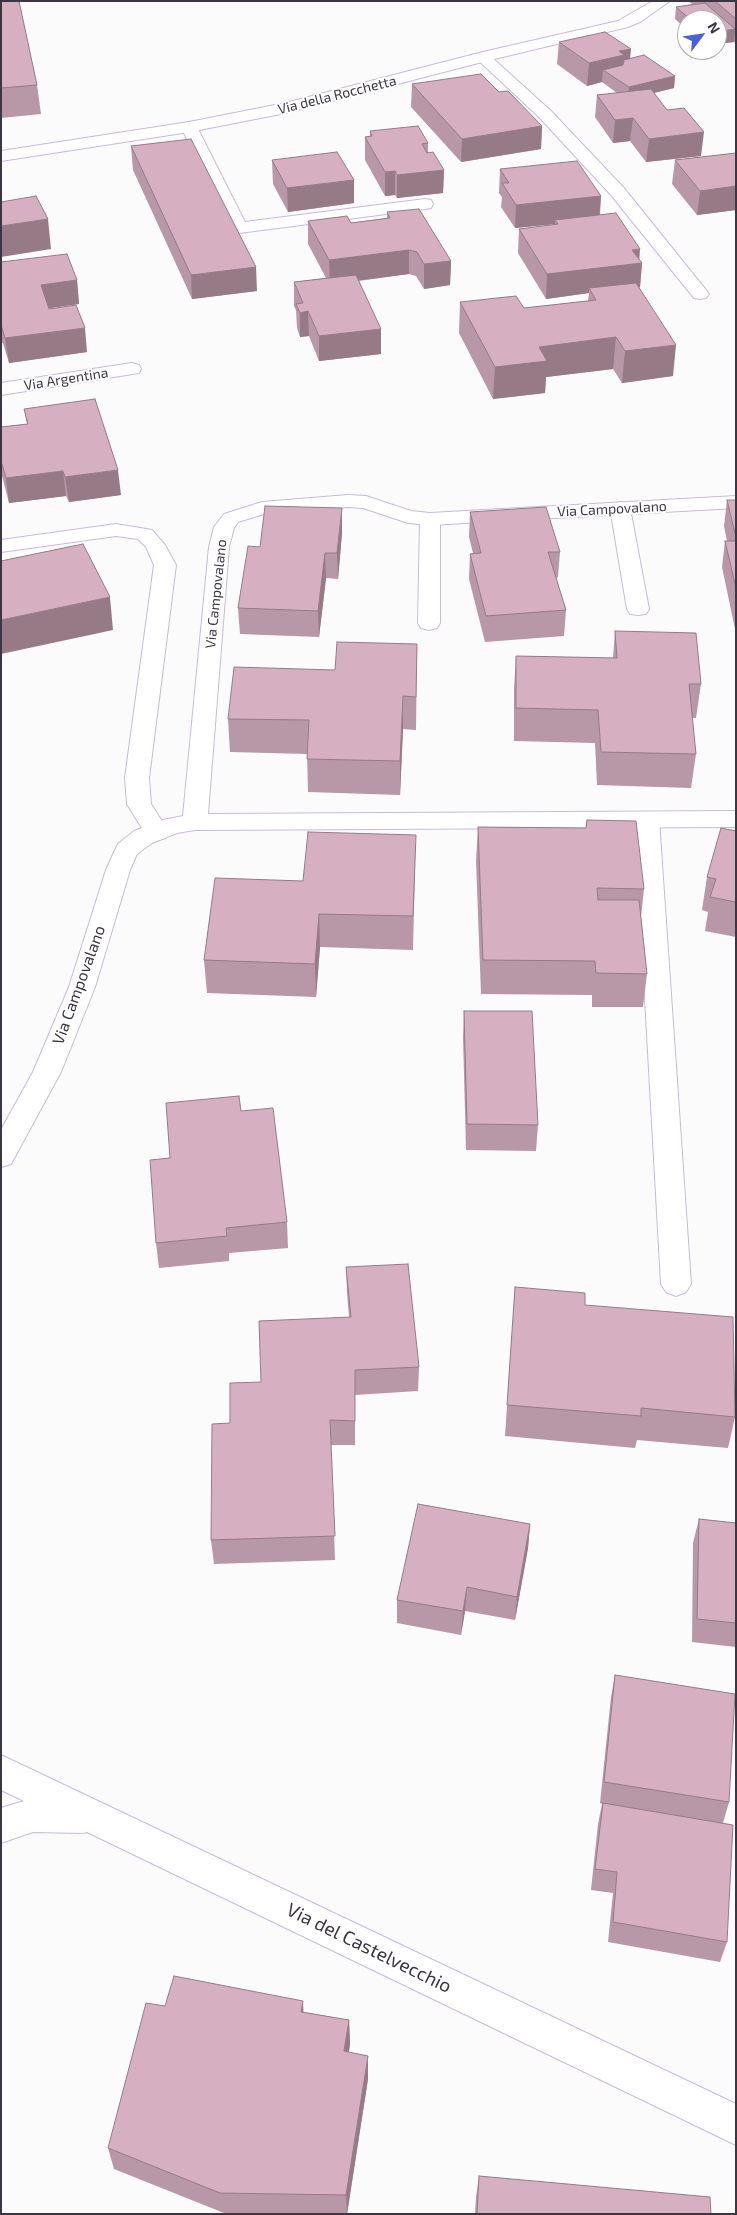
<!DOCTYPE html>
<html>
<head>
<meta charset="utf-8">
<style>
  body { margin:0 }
  #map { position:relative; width:737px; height:2215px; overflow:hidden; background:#fbfbfb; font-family:"Exo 2",sans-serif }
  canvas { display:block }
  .frame { position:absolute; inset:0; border:2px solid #3c3643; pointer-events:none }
  .north { position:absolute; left:677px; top:10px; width:50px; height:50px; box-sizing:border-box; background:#fff; border:1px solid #b1afb4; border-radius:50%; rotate:59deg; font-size:14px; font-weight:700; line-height:20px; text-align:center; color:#3c3643 }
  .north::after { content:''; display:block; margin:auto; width:18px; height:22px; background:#4861d5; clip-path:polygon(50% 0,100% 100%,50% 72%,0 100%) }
</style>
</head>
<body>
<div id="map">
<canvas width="737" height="2215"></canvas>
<div class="frame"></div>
<div class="north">N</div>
</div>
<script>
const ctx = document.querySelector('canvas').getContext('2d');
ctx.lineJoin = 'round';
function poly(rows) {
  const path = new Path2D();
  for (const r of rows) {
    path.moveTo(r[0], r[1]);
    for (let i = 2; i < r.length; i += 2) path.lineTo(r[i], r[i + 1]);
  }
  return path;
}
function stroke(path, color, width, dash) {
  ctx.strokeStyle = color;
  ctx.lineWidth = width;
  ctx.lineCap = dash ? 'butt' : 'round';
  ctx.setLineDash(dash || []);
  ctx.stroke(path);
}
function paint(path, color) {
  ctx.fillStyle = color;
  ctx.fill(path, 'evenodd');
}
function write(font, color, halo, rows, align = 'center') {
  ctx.font = font + ' "Exo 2",sans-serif';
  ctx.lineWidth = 4;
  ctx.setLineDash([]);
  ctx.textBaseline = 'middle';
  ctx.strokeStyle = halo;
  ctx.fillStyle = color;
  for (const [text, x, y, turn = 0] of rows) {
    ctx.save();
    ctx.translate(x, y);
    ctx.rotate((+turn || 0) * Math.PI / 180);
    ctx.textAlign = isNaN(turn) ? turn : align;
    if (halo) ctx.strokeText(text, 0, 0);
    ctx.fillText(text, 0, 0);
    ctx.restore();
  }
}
const service = poly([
  [483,52,488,54,551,111,623,187,706,290,709,294,706,298,700,299,694,298,611,195,539,117,478,60,475,57,478,54,483,52],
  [189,122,195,124,197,127,245,222,425,199,431,200,433,204,431,208,425,209,239,233,233,232,181,127,183,124,189,122],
  [620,502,627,504,630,508,649,609,646,614,638,615,630,614,627,609,610,508,613,504,620,502],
  [430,513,437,515,440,519,440,623,437,628,429,630,421,628,418,623,420,519,423,515,430,513],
  [116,524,152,530,165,545,176,565,149,778,151,804,169,832,166,838,157,840,148,838,127,804,125,778,154,565,146,547,138,539,116,536,1,552,1,540,116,524],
  [647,812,656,814,659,820,691,1284,686,1292,676,1296,666,1292,661,1284,635,820,638,814,647,812]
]);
const minor = poly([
  [653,1,670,1,640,22,628,27,486,61,286,113,189,132,1,161,1,151,189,122,285,103,483,52,618,21,653,1],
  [132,363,139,365,141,369,139,373,1,395,1,383,132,363],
  [348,495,366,496,411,511,430,513,736,496,736,508,430,525,408,523,363,508,348,507,264,514,238,522,234,528,229,547,208,814,736,811,736,827,195,830,177,833,152,843,137,854,130,870,95,987,61,1072,11,1164,1,1167,1,1130,33,1072,69,987,106,870,115,850,118,844,134,831,163,820,183,816,209,547,214,527,224,514,262,502,348,495],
  [1,1755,736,2104,736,2145,87,1832,83,1833,33,1832,1,1843,1,1808,24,1801,1,1790,1,1755]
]);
stroke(service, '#c9badc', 2);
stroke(minor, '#c9badc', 2);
paint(service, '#fff');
paint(minor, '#fff');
paint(poly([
  [1,1,37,85,41,114,1,118],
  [688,1,736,1,736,44,734,42,717,44,717,20,687,20,687,30,675,19,676,7,692,4],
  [559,42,630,58,675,76,674,88,654,93,701,156,646,162,630,141,613,143,595,117,597,95,617,93,602,82,587,86,557,64],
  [412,84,499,92,542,126,541,149,461,162,411,107],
  [370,131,428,143,428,153,444,170,443,193,397,198,395,195,385,196,365,160,365,137,370,136],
  [131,146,257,291,192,299,133,170],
  [736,153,736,210,697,215,672,184,675,160],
  [272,160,354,180,354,203,288,212,273,184],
  [500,169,601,196,600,215,642,263,640,287,639,288,673,376,622,383,613,369,546,377,545,393,493,399,459,333,460,302,524,308,588,301,589,293,546,299,518,253,519,229,555,225,555,224,515,228,501,207,502,197,499,193],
  [387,212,451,261,450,285,424,289,416,276,409,274,359,281,381,354,319,361,309,336,300,337,297,328,296,310,294,306,294,282,326,278,308,244,308,221,351,223,387,218],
  [1,262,77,280,79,304,49,308,87,352,9,363,3,343,1,344],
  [24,409,121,495,69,502,66,496,9,503,1,472,1,427,27,424],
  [727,500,736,500,736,629,735,629,722,567,725,541,727,541,724,526],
  [470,512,560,552,558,577,556,578,566,610,564,636,485,642,469,579,470,554,473,553,469,537],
  [342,533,338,579,326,578,319,637,240,634,238,608,260,547],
  [615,631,701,684,696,718,692,718,696,754,691,788,597,785,595,743,514,741,514,689,516,656,613,658],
  [417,644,416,730,403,729,400,795,308,792,307,754,230,752,228,719,335,670],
  [587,820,644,889,641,917,647,974,643,1007,592,1007,592,995,481,994,476,861,478,827,586,828],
  [736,831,736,937,705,931,708,912,702,910,707,877],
  [415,869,413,950,320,947,316,997,207,993,204,960,303,881],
  [464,1011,538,1125,536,1151,466,1150,463,1037],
  [241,1111,287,1222,288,1248,229,1253,229,1261,159,1268,156,1243,170,1158],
  [346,1267,419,1367,418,1391,355,1395,355,1445,331,1445,335,1560,214,1564,211,1540,230,1423,261,1382,349,1317,347,1293],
  [515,1287,585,1305,735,1417,728,1448,637,1440,635,1448,505,1436],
  [699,1519,736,1523,736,1647,692,1642,693,1543],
  [530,1524,528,1548,515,1620,465,1611,461,1635,397,1623,397,1600],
  [615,1675,729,1802,723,1823,727,1942,720,1962,608,1942,613,1893,591,1890,598,1824,602,1804,600,1803,611,1697],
  [165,2006,304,2012,349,2020,350,2044,349,2052,368,2079,347,2214,224,2213,114,2169,108,2148],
  [479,2176,711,2214,475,2214,476,2197]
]), '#b897a6');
paint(poly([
  [735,29,734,42,717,44,717,32],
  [631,49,629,71,603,70,602,82,587,86,589,63,619,51],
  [675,76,674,88,628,99,629,87],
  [633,118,630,141,613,143,615,120],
  [542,126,541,149,461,162,462,139],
  [704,132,701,156,646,162,649,139],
  [444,170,443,193,397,198,397,175],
  [395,171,395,195,385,196,385,172],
  [354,180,354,203,288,212,287,188],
  [736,186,736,210,697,215,700,191],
  [601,196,599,219,555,220,555,224,515,228,516,205],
  [48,219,51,249,1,257,1,226],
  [640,249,639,264,642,263,640,287,592,293,589,288,589,293,546,299,547,274,632,250],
  [409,250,409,274,330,284,329,260],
  [451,261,450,285,424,289,424,264],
  [256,267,257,291,192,299,191,275],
  [77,280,79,304,44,309,41,285],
  [308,311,309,336,300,337,300,313],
  [85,328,87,352,9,363,5,338],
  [381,329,381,354,319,361,319,336],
  [616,337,613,369,546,377,545,393,493,399,495,367,539,347],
  [676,345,673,376,622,383,625,351],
  [118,470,121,495,69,502,65,477],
  [63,471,66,496,9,503,6,478],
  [342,508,342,533,338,579,337,553],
  [325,553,326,578,319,637,318,611],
  [110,597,113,630,1,654,1,620],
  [403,696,403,729,400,795,400,761],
  [319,914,320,947,316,997,315,964],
  [530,1524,528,1548,515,1620,517,1597],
  [467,1587,465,1611,461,1635,463,1611],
  [303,2001,304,2025,301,2012],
  [349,2020,350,2044,345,2074,344,2051],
  [368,2056,368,2079,347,2214,346,2195]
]), '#967b87');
const building = poly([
  [1,1,19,1,37,85,1,88,1,1],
  [715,1,736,1,736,19,715,1],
  [705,3,735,29,717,32,717,20,691,20,676,7,705,3],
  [605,32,631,49,619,51,624,55,589,63,559,42,605,32],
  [644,55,675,76,629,87,603,70,623,65,624,60,644,55],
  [481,74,499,92,508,91,542,126,462,139,412,84,481,74],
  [651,89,667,110,684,108,704,132,649,139,633,118,615,120,597,95,651,89],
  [418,126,428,143,422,144,427,153,433,152,444,170,397,175,395,171,385,172,365,137,372,136,370,131,418,126],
  [191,139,256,267,191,275,131,146,191,139],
  [337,152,354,180,287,188,272,160,337,152],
  [736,153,736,186,700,191,675,160,736,153],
  [577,161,601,196,516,205,502,183,509,183,500,169,577,161],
  [36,196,48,219,1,226,1,202,36,196],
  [419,209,451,261,424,264,417,252,409,250,329,260,308,221,347,216,351,223,390,218,387,212,419,209],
  [616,213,640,249,632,250,642,263,547,274,519,229,558,224,555,220,616,213],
  [67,254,77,280,41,285,49,309,76,305,85,328,5,338,1,325,1,262,67,254],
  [356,275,381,329,319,336,308,311,300,313,296,304,303,303,294,282,356,275],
  [636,283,676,345,625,351,616,337,539,347,547,361,495,367,460,302,516,296,524,308,596,300,589,288,636,283],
  [95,399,118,470,65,477,63,471,6,478,1,461,1,427,28,424,24,409,95,399],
  [727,500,736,500,736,537,727,500],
  [265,506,342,508,337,553,325,553,318,611,238,608,248,546,260,547,265,506],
  [546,507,560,552,548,552,566,610,486,616,470,554,481,553,470,512,546,507],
  [725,541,736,541,736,588,725,541],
  [83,544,110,597,1,620,1,561,83,544],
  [615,631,696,633,701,684,689,684,696,754,601,752,598,710,516,708,516,656,617,658,615,631],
  [337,642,417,644,416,697,403,696,400,761,307,759,309,720,228,719,234,667,335,670,337,642],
  [587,820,636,821,644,889,597,888,598,900,639,900,647,974,596,973,595,961,483,960,478,827,586,828,587,820],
  [721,828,736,831,736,902,710,897,716,879,707,877,721,828],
  [308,832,416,835,413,916,319,914,315,964,204,960,215,878,303,881,308,832],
  [464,1011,532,1011,538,1125,467,1124,464,1011],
  [239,1096,241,1111,273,1108,287,1222,226,1228,227,1236,156,1243,150,1160,170,1158,166,1103,239,1096],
  [408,1264,419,1367,355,1370,355,1421,330,1420,335,1536,211,1540,212,1424,230,1423,230,1383,261,1382,259,1321,351,1317,346,1267,408,1264],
  [515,1287,585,1293,585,1305,733,1317,735,1417,641,1408,641,1416,507,1405,515,1287],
  [418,1504,530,1524,517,1597,467,1587,463,1611,397,1600,418,1504],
  [699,1519,736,1523,736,1623,697,1619,699,1519],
  [615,1675,735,1694,729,1802,604,1782,615,1675],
  [603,1803,733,1825,727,1942,613,1922,617,1872,595,1869,603,1803],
  [174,1976,303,2001,301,2012,349,2020,344,2051,368,2056,346,2195,220,2193,108,2148,146,2003,165,2006,174,1976],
  [479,2176,710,2197,711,2214,477,2214,479,2176]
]);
paint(building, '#d6b0c1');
stroke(building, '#967b87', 1);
write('14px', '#3c3643', '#fff', [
  ["Via della Rocchetta",337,95,-14],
  ["Via Argentina",66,379,-9],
  ["Via Campovalano",612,509,-3],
  ["Via Campovalano",216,594,-84]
]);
write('16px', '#3c3643', '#fff', [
  ["Via Campovalano",79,985,-70]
]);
write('19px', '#3c3643', '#fff', [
  ["Via del Castelvecchio",369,1948,26]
]);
</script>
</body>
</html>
